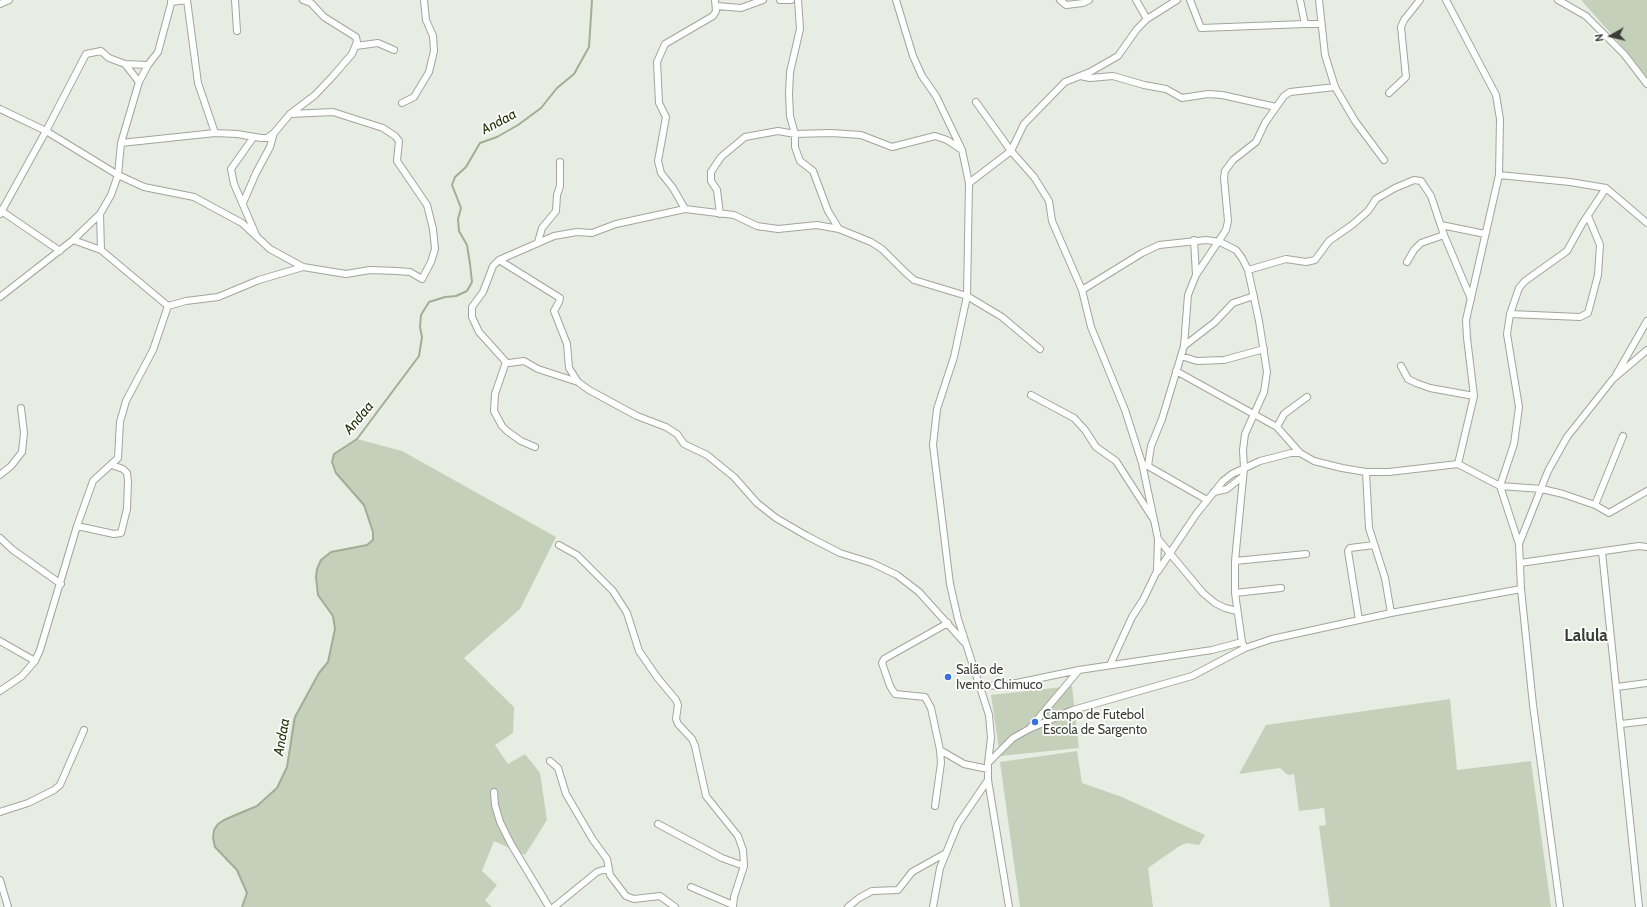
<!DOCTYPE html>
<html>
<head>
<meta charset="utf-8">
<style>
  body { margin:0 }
  #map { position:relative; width:1647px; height:907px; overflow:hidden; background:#e8ede3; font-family:Cabin,sans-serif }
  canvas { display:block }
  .north { position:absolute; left:1591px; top:16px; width:40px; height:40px; -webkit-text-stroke:3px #fff; paint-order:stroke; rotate:262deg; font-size:11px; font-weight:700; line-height:16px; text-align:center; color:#3a3c38 }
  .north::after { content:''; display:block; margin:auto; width:14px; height:18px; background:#3a3c38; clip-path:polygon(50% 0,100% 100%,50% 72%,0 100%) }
</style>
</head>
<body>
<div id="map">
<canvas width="1647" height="907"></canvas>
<div class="north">N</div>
</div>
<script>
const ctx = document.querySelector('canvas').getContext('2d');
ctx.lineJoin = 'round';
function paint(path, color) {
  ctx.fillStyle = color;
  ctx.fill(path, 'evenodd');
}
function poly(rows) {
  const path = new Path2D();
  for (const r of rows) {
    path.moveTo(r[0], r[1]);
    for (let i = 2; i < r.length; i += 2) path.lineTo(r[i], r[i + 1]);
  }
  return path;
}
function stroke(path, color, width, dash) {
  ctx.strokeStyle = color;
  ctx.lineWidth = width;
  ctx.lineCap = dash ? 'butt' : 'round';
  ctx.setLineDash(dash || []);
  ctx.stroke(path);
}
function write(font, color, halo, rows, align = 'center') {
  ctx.font = font + ' Cabin,sans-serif';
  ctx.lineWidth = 3.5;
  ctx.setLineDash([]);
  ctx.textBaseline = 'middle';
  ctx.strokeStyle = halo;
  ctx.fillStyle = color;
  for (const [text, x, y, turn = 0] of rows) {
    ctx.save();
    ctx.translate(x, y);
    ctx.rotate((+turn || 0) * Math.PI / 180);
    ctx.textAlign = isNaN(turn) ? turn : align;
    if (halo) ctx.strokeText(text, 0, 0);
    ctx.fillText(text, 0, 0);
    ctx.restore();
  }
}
paint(poly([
  [1581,0,1647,0,1647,78,1630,55],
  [357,439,402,451,556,537,520,609,464,658,514,707,513,733,495,745,508,764,525,754,540,773,547,820,525,855,494,841,482,871,497,885,485,900,492,907,242,907,247,893,237,870,215,847,213,838,214,830,218,824,234,814,257,806,277,788,287,767,293,719,319,673,328,662,335,629,333,616,318,595,316,577,317,569,321,560,331,552,367,545,373,540,373,532,364,505,336,473,332,462,334,454],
  [1072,686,1079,748,1000,756,991,695],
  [1450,699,1457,770,1531,761,1551,907,1330,907,1319,826,1326,825,1324,808,1299,811,1294,774,1288,775,1280,768,1239,774,1266,725],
  [1077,751,1082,783,1122,797,1205,835,1199,845,1186,843,1178,847,1148,868,1153,907,1020,907,1000,762]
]), '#c5d0ba');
stroke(poly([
  [242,907,247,893,237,870,215,847,213,838,214,830,218,824,224,820,257,806,277,788,287,767,295,717,319,673,328,662,335,629,333,616,318,595,316,577,317,569,321,560,331,552,367,545,373,540,373,532,364,505,336,473,332,462,334,454,357,439,419,356,422,337,420,327,421,315,429,302,445,297,456,296,467,291,472,282,470,264,467,245,459,231,458,219,461,208,452,185,455,177,466,167,480,143,497,137,518,125,541,108,557,88,574,74,589,47,592,0]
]), '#a1ae93', 2);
const street = poly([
  [187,0,198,83,215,133],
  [235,0,237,31],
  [780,0,791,0],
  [798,0,800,29,790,72,789,94,790,116,795,134,795,147,800,161,813,171,828,211,839,229],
  [896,0,913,56,922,76,936,96,962,150,969,183],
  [1060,0,1066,5,1083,3,1089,0],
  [1136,0,1147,19],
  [1190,0,1201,28,1305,24],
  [1300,0,1305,24,1320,24],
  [1319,0,1325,55,1335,87,1355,121,1384,160],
  [1446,0,1496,95,1500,119,1499,175,1466,320,1467,338,1474,396,1458,464],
  [1558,0,1586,16,1624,54,1647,84],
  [171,2,187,0],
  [0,4,9,0],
  [717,6,741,8,763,0],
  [356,46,378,43,394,50],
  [125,64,139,82],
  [1080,76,1090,78,1113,76,1144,85,1166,89,1182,98,1208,94,1222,95,1276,107],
  [1389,93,1406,77,1401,27,1404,20,1420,0],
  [976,102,1011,151,1034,177,1049,201,1052,221,1082,290,1091,327,1125,410,1142,463,1158,539,1157,571,1143,600,1132,617,1110,665],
  [402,103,414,97,429,72,434,51,433,36,426,20,424,0],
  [0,109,46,131,118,175,144,187,194,197,242,223,270,249,303,267],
  [253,138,231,169,234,184,256,235],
  [121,143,215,133,237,134,261,138,267,138,274,133,290,114,315,95,333,76,352,54,357,42,356,37,324,17,311,3,303,0],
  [1499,175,1570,182,1606,188,1647,223],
  [1606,188,1582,224,1567,251,1525,281,1519,288,1510,314,1507,334,1519,407,1514,444,1500,486,1542,489,1563,494,1595,505,1609,513,1647,491],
  [243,203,256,173,270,147,274,133],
  [685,209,673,188,661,173,658,161,666,117,659,103,657,62,665,44,713,16,716,11,715,0],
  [0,210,60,251],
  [0,214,46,131,86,54,101,51,109,58,125,64,148,65],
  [100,214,101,250],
  [720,214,717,190,711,181,711,172,721,157,745,137,778,131,795,134,831,133,861,135,892,147,935,136,947,140,962,150],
  [1441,225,1485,234],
  [73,240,101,250,168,306],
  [1194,240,1196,275],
  [538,242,542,228,556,211,557,195,560,186,560,162],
  [499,260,560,298,559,302,554,311,567,344,569,368,578,382,589,390,637,416,666,427,677,434,684,444,707,455,734,477,757,503,776,518,807,536,840,553,872,563,897,575,919,592,964,642],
  [1407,262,1414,250,1421,243,1444,235,1471,299],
  [1248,270,1286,259,1306,262,1315,260,1329,241,1352,225,1368,211,1376,199,1395,188,1414,180,1421,181,1431,196,1444,235],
  [1082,290,1142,253,1159,245,1206,240,1220,242,1236,250,1242,258,1248,270,1259,321,1267,372,1264,392,1245,434,1243,450,1244,468,1235,561,1235,593,1242,642,1245,648],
  [0,297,73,240,100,214,111,195,118,175,121,143,139,82,148,65,158,52,172,0],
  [168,306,186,301,218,297,259,280,303,267,346,274,370,270,397,271,410,272,422,279,431,262,435,249,433,229,427,205,397,161,399,141,395,136,383,128,333,112,290,114],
  [1510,314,1580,317,1588,313,1598,275,1600,245,1588,216],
  [1184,346,1215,322,1233,303,1254,296],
  [1181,356,1197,361,1224,360,1264,349],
  [506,362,495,394,494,411,502,426,507,431,521,441,535,447],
  [1401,366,1408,379,1416,383,1430,388,1474,396],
  [1176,371,1277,427,1300,453],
  [1616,375,1647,321],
  [578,382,538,369,524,361,509,363,506,362,479,332,472,317,472,307,483,292,493,266,499,260,554,236,577,232,592,233,616,224,685,209,734,215,757,226,778,229,817,225,839,229,871,242,882,249,905,272,914,280,967,296,1002,317,1040,349],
  [1031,395,1074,418,1085,430,1096,447,1116,461,1152,517],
  [1277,427,1284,414,1307,397],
  [1146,465,1207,500],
  [1148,466,1151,446,1162,419,1184,346,1188,295,1196,275,1226,230,1228,221,1224,178,1225,171,1233,160,1256,142,1265,123,1284,96,1290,92,1335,87],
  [1366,472,1369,528,1385,578,1391,613],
  [0,475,11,466,22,452,24,433,21,408],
  [1214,492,1227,489,1242,477],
  [1595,505,1623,436],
  [77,526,114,534,121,533,127,509,128,481,127,473,123,469,112,465],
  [0,538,13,550,61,584],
  [1158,539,1203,593,1215,603,1225,608,1237,611],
  [559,545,577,555,613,591,627,613,639,651,657,677,676,700,678,705,676,719,678,724,692,739,695,746,706,796,738,836,743,850,744,866,734,897,733,907],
  [1602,552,1639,907],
  [1235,561,1306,554],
  [1520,563,1639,546,1647,547],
  [1158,571,1197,513,1223,481,1232,474,1260,461,1291,453,1300,453,1314,461,1342,468,1366,472,1389,472,1458,464,1500,486,1519,544],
  [1235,593,1281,588],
  [1359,620,1348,551,1350,548,1374,545],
  [0,641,35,661],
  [981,686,1007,685,1079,670,1212,650,1242,642],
  [1617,687,1647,683],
  [0,691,22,676,35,661,40,650,77,526,93,481,118,458,120,422,126,401,153,350,168,306],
  [1621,724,1647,721],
  [1031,727,1079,670],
  [940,750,964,764,988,769],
  [550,761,558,768,566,794,593,840,607,859,610,875,626,896,634,899,660,896,675,907],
  [988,763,1013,738,1029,729,1073,710,1192,676,1245,648,1272,639,1391,613,1521,589],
  [494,792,495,805,500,822,511,844,549,907],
  [935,806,941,763,940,750,931,708,925,697,895,694,890,686,882,663,884,659,948,623],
  [0,812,28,803,54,790,60,785,84,730],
  [658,824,722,858,744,866],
  [0,880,8,907],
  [691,887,733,905],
  [554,907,597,872,603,870,608,870],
  [848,907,859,898,872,891,898,890,912,872,946,853],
  [933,907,940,868,958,824,988,780],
  [1009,907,988,780,988,763,991,738,989,715,958,619,950,584,933,445,937,409,954,357,967,296,969,183,1011,151,1024,124,1065,82,1090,72,1118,56,1137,29,1147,19,1177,0],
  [1560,907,1533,705,1521,589,1519,544,1548,471,1567,437,1613,379,1647,350]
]);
stroke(street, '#a1a59c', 8);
stroke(street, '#fff', 6);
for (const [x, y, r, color] of [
  [948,677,4,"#3a71e0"],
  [1035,722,4,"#3a71e0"]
]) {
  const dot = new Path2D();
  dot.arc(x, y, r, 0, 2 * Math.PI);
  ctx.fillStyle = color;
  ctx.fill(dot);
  stroke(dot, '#fff', 1.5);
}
write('13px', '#3a3c38', '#fff', [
  ["Salão de",956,670],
  ["Ivento Chimuco",956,685],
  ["Campo de Futebol",1043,715],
  ["Escola de Sargento",1043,730]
], 'left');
write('italic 14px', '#233507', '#fff', [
  ["Andaa",499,122,-28],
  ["Andaa",359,418,-50],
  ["Andaa",282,737,-80]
]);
write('bold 17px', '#3a3c38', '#fff', [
  ["Lalula",1586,636]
]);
</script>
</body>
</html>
